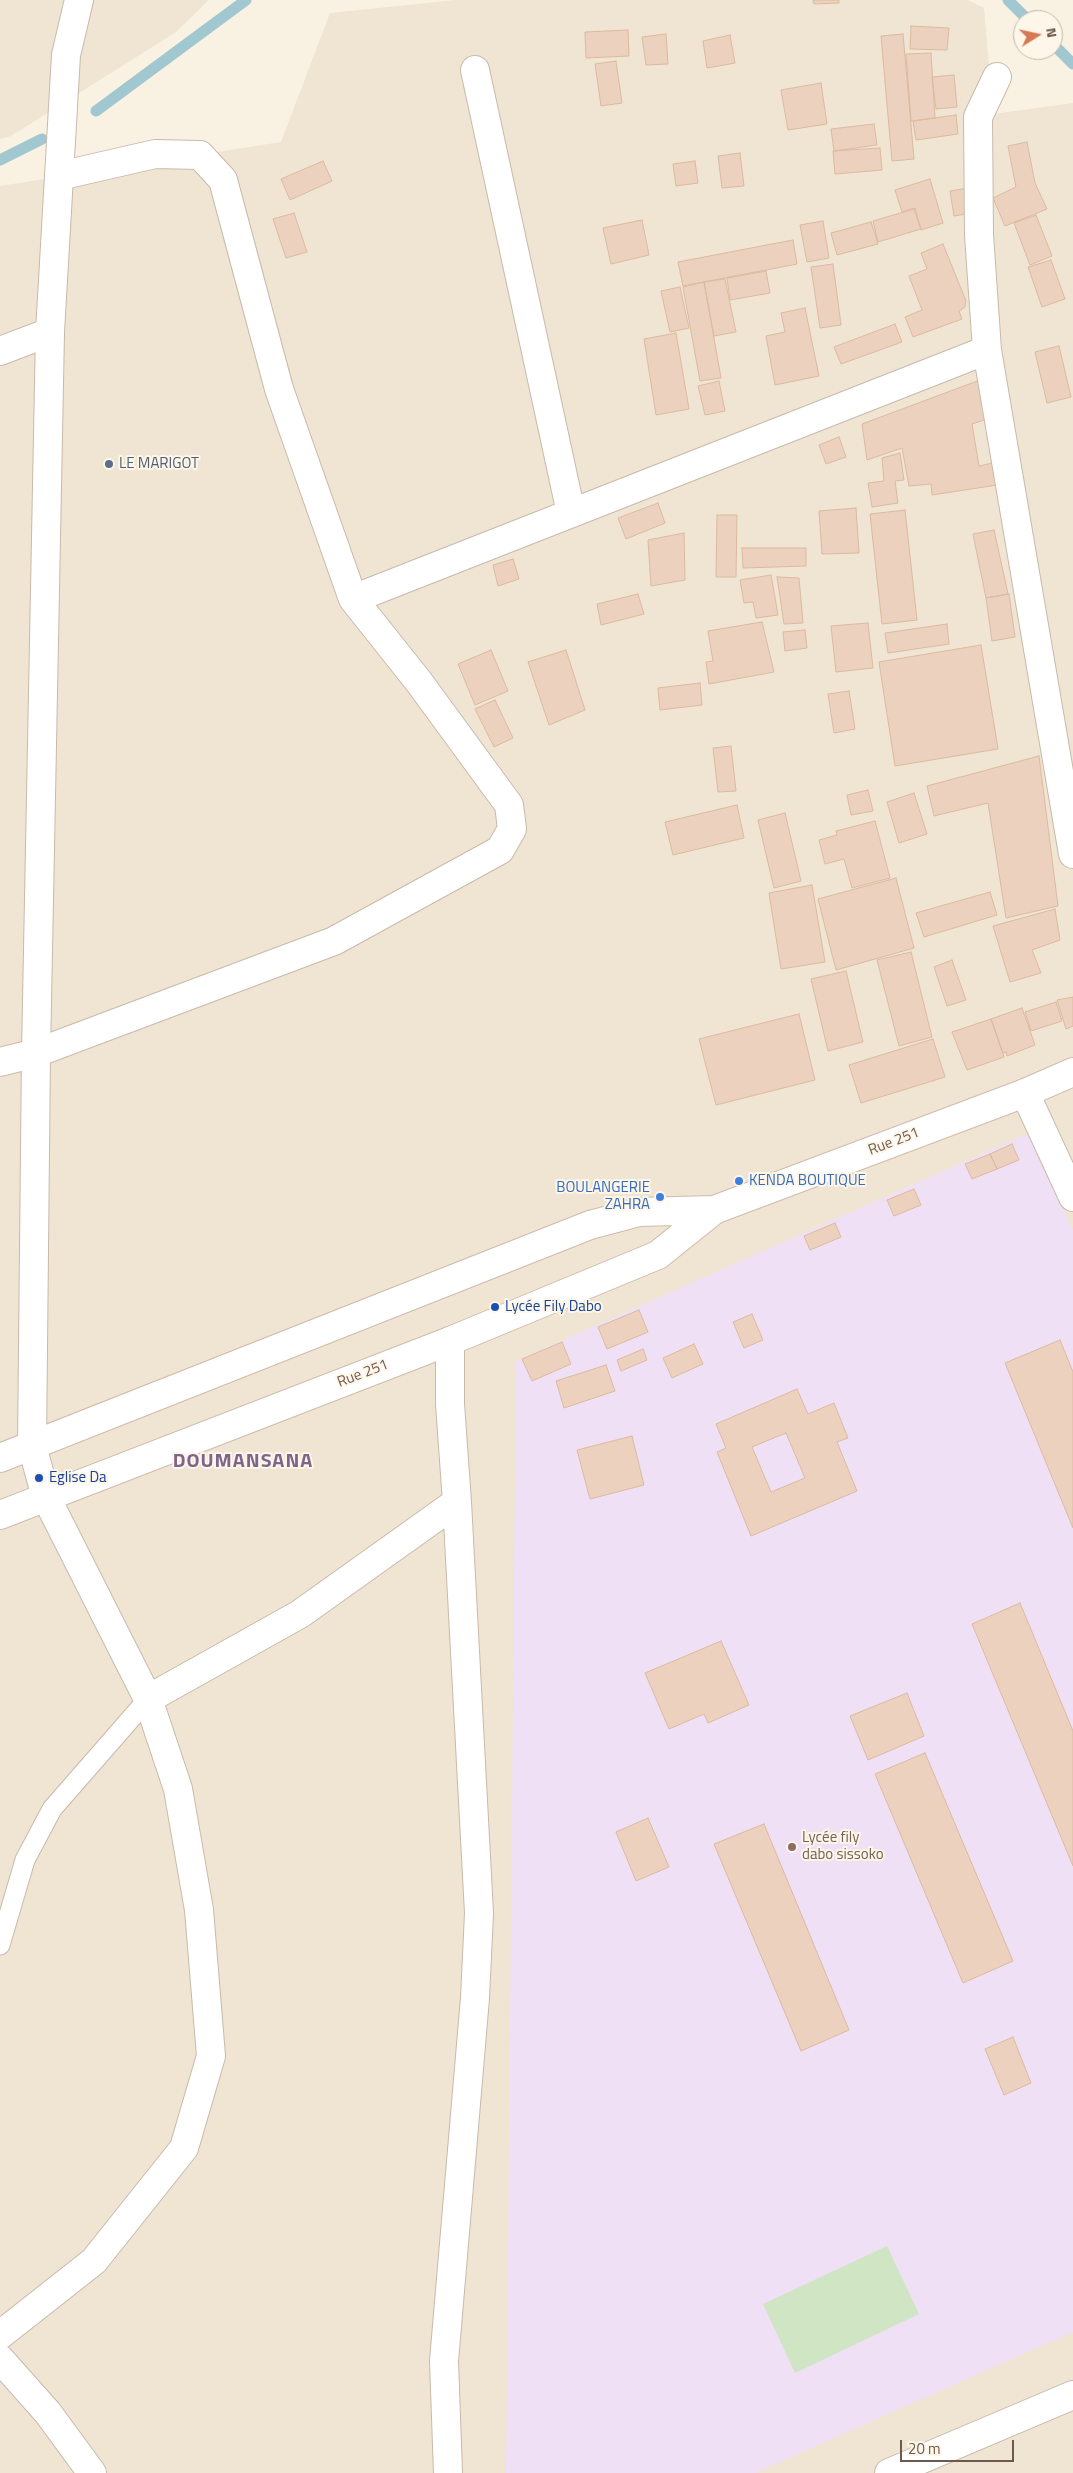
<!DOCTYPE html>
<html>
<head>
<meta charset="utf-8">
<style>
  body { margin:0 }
  #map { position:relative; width:1073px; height:2473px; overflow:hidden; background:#f9f2e3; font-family:"Titillium Web",sans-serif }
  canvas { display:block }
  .north { position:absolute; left:1013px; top:10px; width:50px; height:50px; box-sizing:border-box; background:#fdf6e9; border:1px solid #c4b8aa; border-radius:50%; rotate:80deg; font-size:14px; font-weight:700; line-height:20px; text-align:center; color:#6e5a4c }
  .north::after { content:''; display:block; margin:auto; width:18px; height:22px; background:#d77955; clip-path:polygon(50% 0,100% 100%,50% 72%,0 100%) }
  .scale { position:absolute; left:900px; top:2440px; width:114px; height:22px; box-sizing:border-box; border:2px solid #6e5a4c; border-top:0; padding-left:6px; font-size:15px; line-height:18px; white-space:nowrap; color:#6e5a4c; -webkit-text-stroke:4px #fdf6e9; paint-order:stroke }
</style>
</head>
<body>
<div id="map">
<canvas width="1073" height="2473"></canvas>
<div class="north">N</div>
<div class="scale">20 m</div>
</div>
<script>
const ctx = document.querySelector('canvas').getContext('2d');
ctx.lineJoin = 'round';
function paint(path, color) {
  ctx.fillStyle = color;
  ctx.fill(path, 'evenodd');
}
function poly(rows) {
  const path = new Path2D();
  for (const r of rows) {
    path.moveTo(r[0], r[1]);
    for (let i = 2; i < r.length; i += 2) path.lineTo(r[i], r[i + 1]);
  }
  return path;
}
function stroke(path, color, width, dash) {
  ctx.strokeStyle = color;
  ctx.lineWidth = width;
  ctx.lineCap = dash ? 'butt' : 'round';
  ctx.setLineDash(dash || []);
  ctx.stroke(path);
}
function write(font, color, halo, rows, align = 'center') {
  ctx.font = font + ' "Titillium Web",sans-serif';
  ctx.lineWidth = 4;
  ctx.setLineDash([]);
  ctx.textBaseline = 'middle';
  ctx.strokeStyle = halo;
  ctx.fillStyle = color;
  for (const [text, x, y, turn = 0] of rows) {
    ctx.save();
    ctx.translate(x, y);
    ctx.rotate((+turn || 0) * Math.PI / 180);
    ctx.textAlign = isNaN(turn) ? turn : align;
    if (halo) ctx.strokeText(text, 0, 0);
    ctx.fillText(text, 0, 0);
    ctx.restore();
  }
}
paint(poly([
  [0,0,209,0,176,32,11,136,0,139],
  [456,0,968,0,984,8,993,114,1073,103,1073,2473,0,2473,0,186,281,142,330,13]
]), '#f0e4d2');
paint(poly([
  [1029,1133,1073,1231,1073,2332,755,2473,506,2473,516,1361]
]), '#efe0f5');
paint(poly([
  [887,2246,919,2314,795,2373,763,2304]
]), '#cfe5c3');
stroke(poly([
  [1008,0,1028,20],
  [1053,44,1073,64],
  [96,111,246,0],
  [0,160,42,139]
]), '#a1c7d1', 11);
const building = poly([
  [813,0,839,0,839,3,814,4,813,0],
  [911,26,949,28,947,50,910,49,911,26],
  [628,30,629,56,586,58,585,32,628,30],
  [666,34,668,64,646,65,642,37,666,34],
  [903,34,914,159,892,161,881,36,903,34],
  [730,35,735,63,707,68,703,41,730,35],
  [931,53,935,118,911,121,906,54,931,53],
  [616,61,622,103,601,106,595,64,616,61],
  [954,75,957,107,936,109,932,77,954,75],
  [821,83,827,124,788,130,781,90,821,83],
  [956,115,958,134,916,140,913,121,956,115],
  [874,124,877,145,834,151,831,129,874,124],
  [1027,142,1035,183,1047,209,1005,226,993,198,1016,187,1008,146,1027,142],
  [880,148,882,170,835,174,833,151,880,148],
  [740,153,744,186,722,188,718,156,740,153],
  [323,161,332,181,290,200,281,179,323,161],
  [695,161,698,183,676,186,673,164,695,161],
  [930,179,943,223,921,230,915,208,902,212,895,190,930,179],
  [968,188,972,213,954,216,950,191,968,188],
  [914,209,921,229,878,242,873,221,914,209],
  [294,213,307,252,286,258,273,219,294,213],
  [1036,215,1052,256,1030,265,1014,223,1036,215],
  [642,220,649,255,611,264,603,228,642,220],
  [823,221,829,258,807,262,800,225,823,221],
  [871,222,878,244,837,255,831,233,871,222],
  [793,240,797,264,683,286,678,262,793,240],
  [943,244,966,301,965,307,959,311,962,319,913,337,905,317,922,310,909,276,927,269,921,253,943,244],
  [1051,260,1065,299,1042,307,1028,267,1051,260],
  [833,264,841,325,820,328,811,267,833,264],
  [766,271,770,293,730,300,727,278,766,271],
  [725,279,736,332,714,336,704,282,725,279],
  [704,282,721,378,700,381,683,287,704,282],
  [680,287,689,328,670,332,661,291,680,287],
  [805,308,819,376,775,385,766,336,785,332,781,313,805,308],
  [895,324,902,342,841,364,834,347,895,324],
  [676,333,689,409,656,415,644,339,676,333],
  [1059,346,1071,397,1047,403,1035,352,1059,346],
  [980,380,987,419,972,424,979,466,993,463,997,485,932,495,931,484,909,486,902,448,867,460,862,424,980,380],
  [719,381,725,411,705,415,698,386,719,381],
  [839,437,846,457,826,464,819,445,839,437],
  [900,453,904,480,895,481,898,503,872,507,868,483,884,481,882,458,900,453],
  [658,503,665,523,626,539,618,518,658,503],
  [856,508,859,553,822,554,819,511,856,508],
  [905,510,917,620,882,624,870,514,905,510],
  [717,515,737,515,736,577,716,577,717,515],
  [994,530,1008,594,986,598,973,534,994,530],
  [684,533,685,580,651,586,648,540,684,533],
  [742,548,806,548,806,566,743,568,742,548],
  [513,559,519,579,498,586,493,565,513,559],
  [771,575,778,615,756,618,753,602,744,603,740,580,771,575],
  [777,577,799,578,803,623,784,624,777,577],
  [638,594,644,614,601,625,597,604,638,594],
  [1009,594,1015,637,992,641,986,598,1009,594],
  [762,622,774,672,709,684,706,662,713,661,708,631,762,622],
  [868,623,873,668,836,672,831,626,868,623],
  [947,624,949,644,888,653,885,633,947,624],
  [805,630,807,648,785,651,783,632,805,630],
  [981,645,998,749,895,766,879,662,981,645],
  [491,650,508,691,475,705,458,664,491,650],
  [566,650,585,710,549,725,528,662,566,650],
  [700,683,702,705,660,710,658,688,700,683],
  [849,691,855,729,834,733,828,694,849,691],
  [495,700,513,738,494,747,475,709,495,700],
  [731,746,736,791,718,792,713,748,731,746],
  [1039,756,1058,906,1006,918,988,803,934,816,927,786,1039,756],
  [868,790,873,811,851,815,847,795,868,790],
  [914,793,927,834,899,843,887,802,914,793],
  [737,805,744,838,673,855,665,822,737,805],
  [785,813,801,881,774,888,758,820,785,813],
  [875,821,890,878,852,888,844,859,825,864,819,840,837,835,836,831,875,821],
  [896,878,914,948,836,970,818,899,896,878],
  [812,885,825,962,781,969,769,893,812,885],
  [990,892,997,915,924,937,916,913,990,892],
  [1055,909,1060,940,1032,950,1041,973,1010,982,993,926,1055,909],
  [911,952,932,1037,899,1046,877,960,911,952],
  [952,960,966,1000,947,1006,934,967,952,960],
  [846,971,863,1042,828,1051,811,979,846,971],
  [1073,997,1073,1026,1066,1029,1057,1000,1073,997],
  [1056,1002,1062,1021,1031,1031,1025,1012,1056,1002],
  [1022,1008,1035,1045,1007,1056,1006,1052,1003,1053,991,1019,1022,1008],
  [799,1014,815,1080,716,1105,699,1039,799,1014],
  [991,1019,1004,1057,967,1070,952,1032,991,1019],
  [933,1039,945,1077,861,1103,849,1065,933,1039],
  [1012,1144,1019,1160,997,1169,990,1154,1012,1144],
  [990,1154,997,1169,972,1179,965,1164,990,1154],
  [914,1189,921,1205,894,1216,887,1200,914,1189],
  [835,1223,841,1237,810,1250,804,1236,835,1223],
  [639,1310,648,1332,607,1349,598,1327,639,1310],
  [752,1314,763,1340,744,1348,733,1322,752,1314],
  [1060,1340,1073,1372,1073,1528,1005,1363,1060,1340],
  [562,1342,571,1364,532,1381,522,1359,562,1342],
  [694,1344,703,1364,672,1378,663,1358,694,1344],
  [643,1349,647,1360,621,1371,617,1360,643,1349],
  [606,1365,615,1391,564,1408,556,1381,606,1365],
  [797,1389,808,1414,834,1403,848,1438,837,1442,857,1491,751,1536,717,1452,726,1448,716,1424,797,1389],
  [786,1433,805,1478,771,1492,752,1447,786,1433],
  [632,1436,644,1485,590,1499,577,1450,632,1436],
  [1020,1603,1073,1731,1073,1866,972,1624,1020,1603],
  [721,1641,749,1705,708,1723,704,1714,669,1729,645,1673,721,1641],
  [907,1693,924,1736,868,1760,850,1716,907,1693],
  [925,1753,1013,1961,963,1983,875,1774,925,1753],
  [648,1818,669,1867,636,1881,616,1832,648,1818],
  [764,1824,849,2030,801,2051,714,1844,764,1824],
  [1013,2037,1031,2083,1004,2095,985,2049,1013,2037]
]);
paint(building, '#ecd2be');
stroke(building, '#dcbaa0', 1);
const service = poly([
  [0,1945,25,1860,52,1809,148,1699]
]);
const minor = poly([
  [475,70,571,513],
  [997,77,978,117,979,235,987,350,1073,854],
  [0,351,50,332],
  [353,599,987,350],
  [0,1062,36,1053,334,941,500,850,512,829,509,805,419,682,353,599,279,389,223,180,200,155,155,154,59,176],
  [1025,1093,1073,1197],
  [148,1699,300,1614,457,1502,450,1404,450,1341],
  [0,2335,94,2261,184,2148,211,2056,199,1910,178,1789,148,1699,46,1497,32,1446],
  [0,2359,48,2413,92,2473],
  [448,2473,444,2361,475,1998,479,1913,457,1502],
  [889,2473,1073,2395]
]);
const tertiary = poly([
  [32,1446,36,1053,50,332,66,55,79,0]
]);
const secondary = poly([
  [0,1458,590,1225,639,1212,714,1210],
  [0,1515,450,1341,658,1255,714,1210,1025,1093,1073,1072]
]);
stroke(service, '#c8baab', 21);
stroke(minor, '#c8baab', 30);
stroke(tertiary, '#c8baab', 30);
stroke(secondary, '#cebcac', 30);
stroke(service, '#fff', 19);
stroke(minor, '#fff', 28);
stroke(tertiary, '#fff', 28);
stroke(secondary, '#fff', 28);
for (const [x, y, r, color] of [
  [109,464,5,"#5c6f8a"],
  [739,1181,5,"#3f7fe0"],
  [660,1197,5,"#3f7fe0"],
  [495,1307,5,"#1a4fb4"],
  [39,1478,5,"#1a4fb4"],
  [792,1847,5,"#8d6e63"]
]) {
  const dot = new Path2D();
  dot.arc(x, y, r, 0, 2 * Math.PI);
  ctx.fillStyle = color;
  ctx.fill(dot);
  stroke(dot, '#fdf6e9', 2);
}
write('15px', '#4e5e75', '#fdf6e9', [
  ["LE MARIGOT",119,464]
], 'left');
write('15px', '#6e5a4c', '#fdf6e9', [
  ["Rue 251",894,1142,-21],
  ["Rue 251",363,1374,-21]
]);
write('15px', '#366cbe', '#fdf6e9', [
  ["KENDA BOUTIQUE",749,1181],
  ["BOULANGERIE",650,1188,"right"],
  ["ZAHRA",650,1205,"right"]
], 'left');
write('15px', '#164399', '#fdf6e9', [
  ["Lycée Fily Dabo",505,1307],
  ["Eglise Da",49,1478]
], 'left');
write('15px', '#785e54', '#fdf6e9', [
  ["Lycée fily",802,1838],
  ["dabo sissoko",802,1855]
], 'left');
ctx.letterSpacing = '1px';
write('bold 20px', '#7f648b', '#fdf6e9', [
  ["DOUMANSANA",243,1462]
]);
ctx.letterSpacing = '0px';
</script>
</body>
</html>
